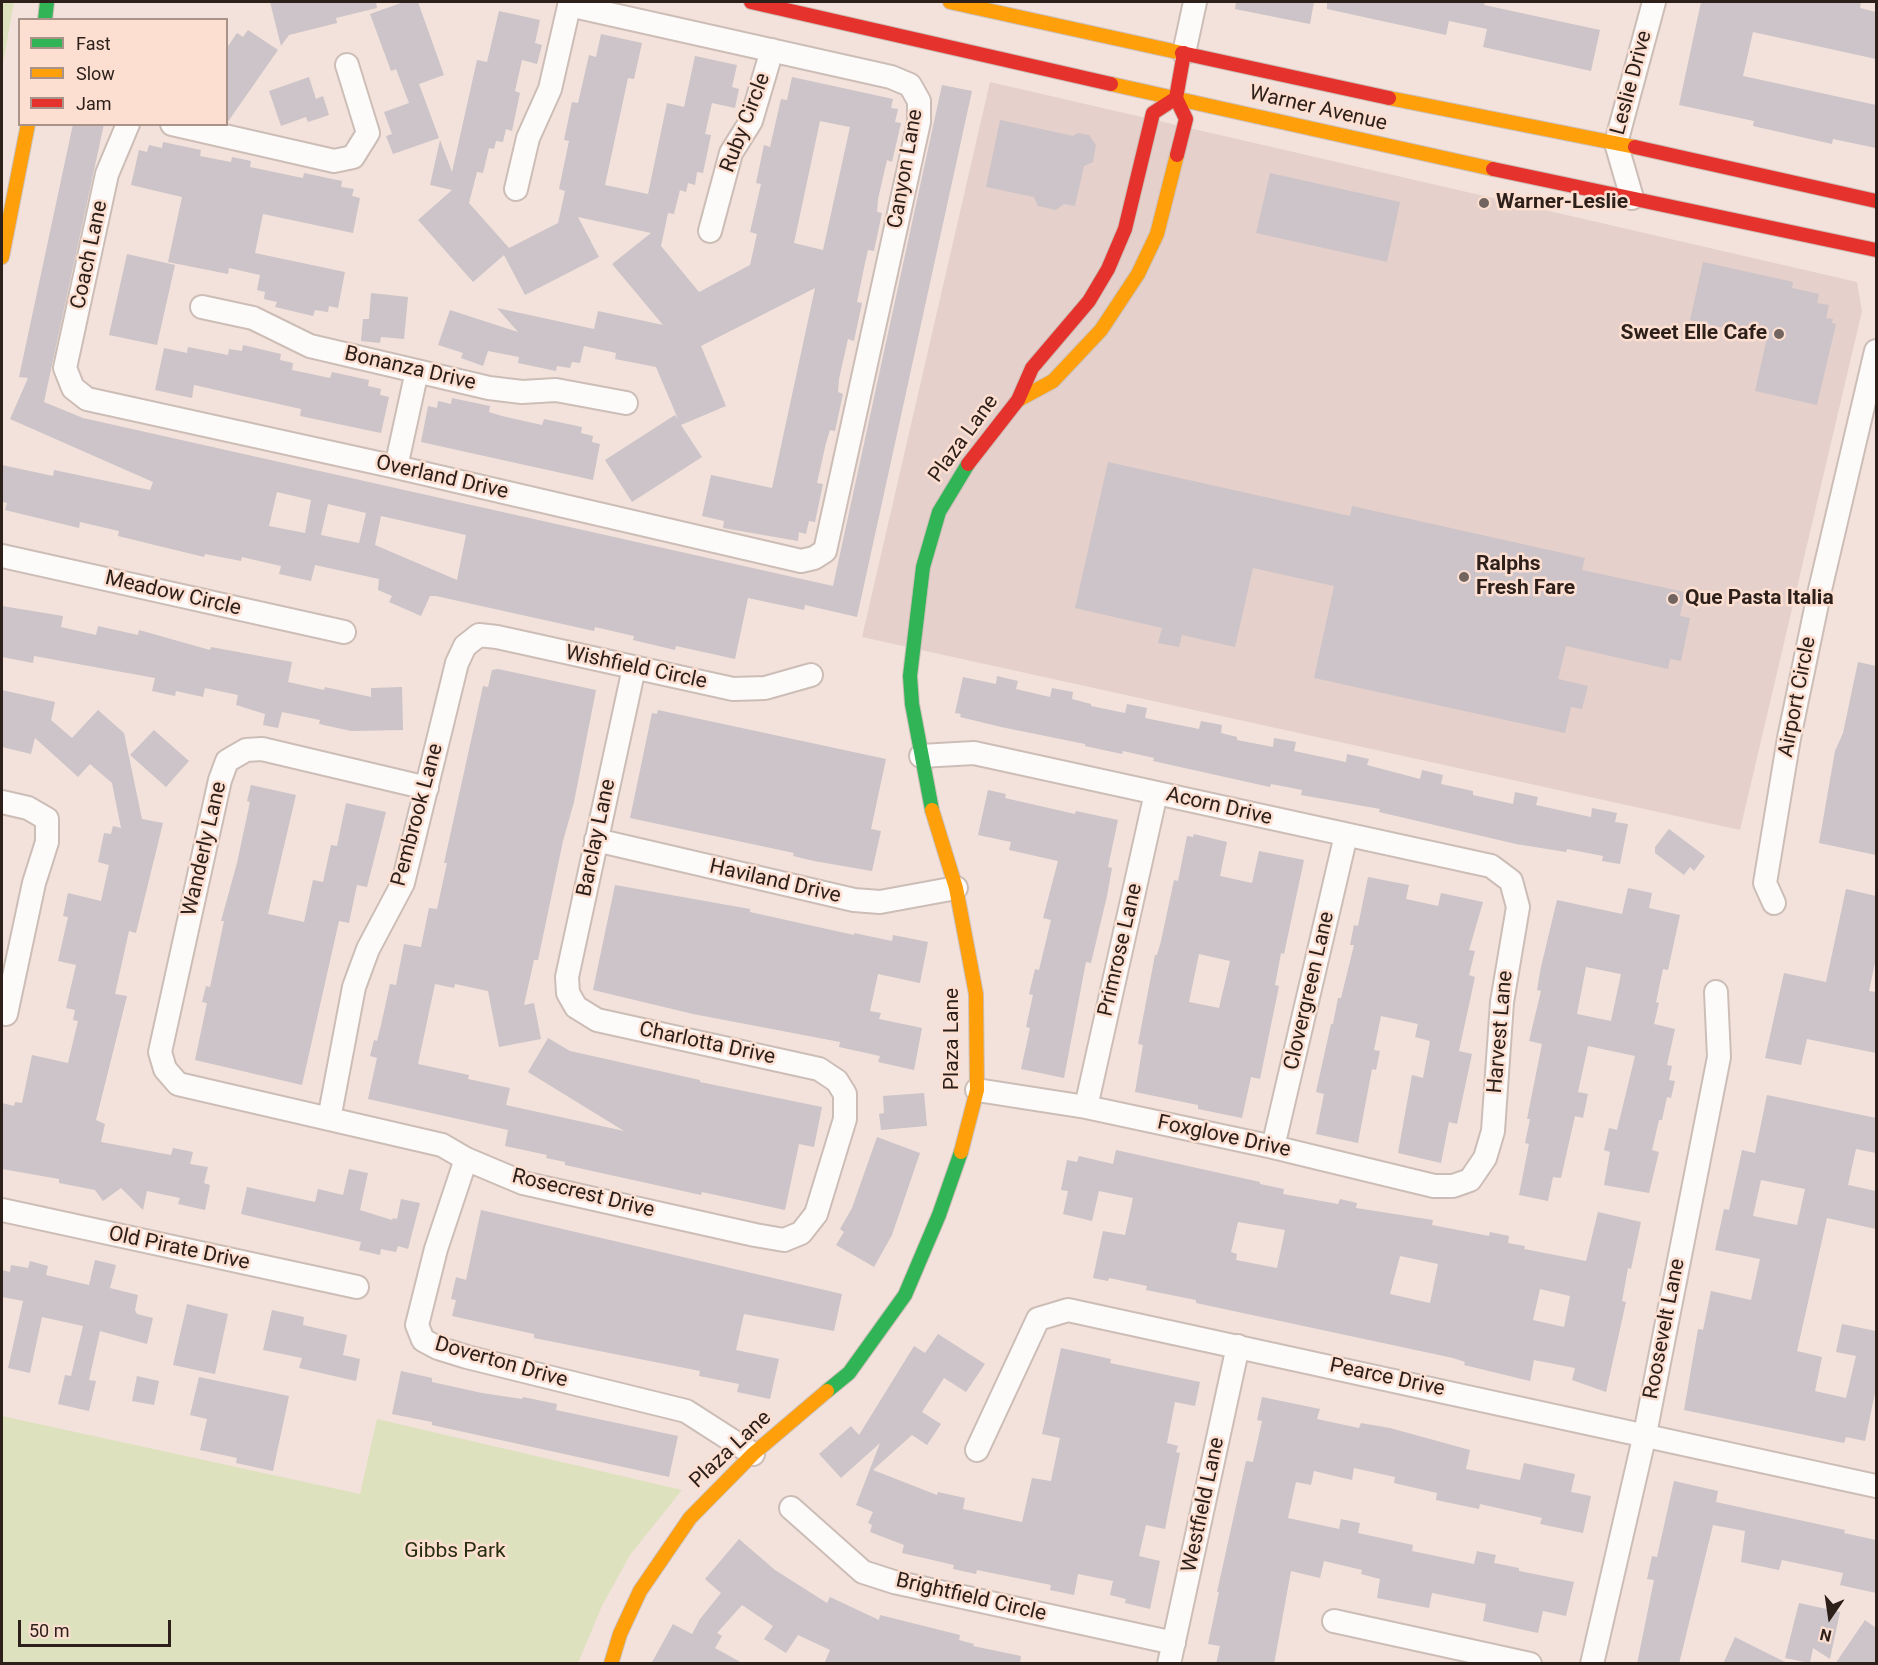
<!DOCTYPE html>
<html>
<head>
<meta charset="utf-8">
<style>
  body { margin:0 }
  #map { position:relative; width:1878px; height:1665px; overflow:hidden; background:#f2e2db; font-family:Roboto,sans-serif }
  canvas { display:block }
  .frame { position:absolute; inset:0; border:3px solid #2d201a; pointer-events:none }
  .legend { position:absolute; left:18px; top:18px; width:210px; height:108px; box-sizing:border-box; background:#fcdfd1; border:2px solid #a99388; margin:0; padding:8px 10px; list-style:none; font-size:18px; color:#2d201a }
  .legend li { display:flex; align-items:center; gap:12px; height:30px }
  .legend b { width:30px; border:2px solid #a99388 }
  .north { position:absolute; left:1800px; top:1587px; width:60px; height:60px; -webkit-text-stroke:4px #fcdfd1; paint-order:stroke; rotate:193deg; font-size:16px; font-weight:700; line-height:24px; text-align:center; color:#2d201a }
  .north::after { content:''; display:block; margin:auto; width:21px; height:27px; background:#2d201a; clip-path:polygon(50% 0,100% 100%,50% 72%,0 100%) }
  .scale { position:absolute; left:18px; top:1620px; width:153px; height:27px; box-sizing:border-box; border:3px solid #2d201a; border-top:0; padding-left:8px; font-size:18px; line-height:21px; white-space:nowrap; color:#2d201a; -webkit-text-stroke:4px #fcdfd1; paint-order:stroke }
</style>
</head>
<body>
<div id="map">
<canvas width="1878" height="1665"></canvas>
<div class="frame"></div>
<ul class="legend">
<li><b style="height:8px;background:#30b455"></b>Fast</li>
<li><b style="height:8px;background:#ff9f0a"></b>Slow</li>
<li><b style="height:8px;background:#e5322d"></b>Jam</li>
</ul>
<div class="north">N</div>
<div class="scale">50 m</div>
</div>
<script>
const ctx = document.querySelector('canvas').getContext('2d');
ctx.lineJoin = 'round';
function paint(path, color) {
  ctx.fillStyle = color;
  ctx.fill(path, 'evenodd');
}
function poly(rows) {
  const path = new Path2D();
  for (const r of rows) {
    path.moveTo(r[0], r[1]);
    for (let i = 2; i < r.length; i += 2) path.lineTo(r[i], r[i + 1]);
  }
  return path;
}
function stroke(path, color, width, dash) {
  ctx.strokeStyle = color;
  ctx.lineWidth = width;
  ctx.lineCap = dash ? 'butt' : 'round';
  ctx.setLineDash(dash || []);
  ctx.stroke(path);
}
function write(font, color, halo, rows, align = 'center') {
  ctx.font = font + ' Roboto,sans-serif';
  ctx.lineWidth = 5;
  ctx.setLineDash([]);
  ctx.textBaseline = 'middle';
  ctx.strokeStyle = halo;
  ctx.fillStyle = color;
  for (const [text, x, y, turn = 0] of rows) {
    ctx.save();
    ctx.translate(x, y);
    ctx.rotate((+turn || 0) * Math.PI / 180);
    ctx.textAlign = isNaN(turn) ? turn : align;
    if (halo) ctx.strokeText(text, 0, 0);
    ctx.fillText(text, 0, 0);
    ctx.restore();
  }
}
paint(poly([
  [990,82,1857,282,1862,311,1740,830,862,637]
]), '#e5d0cb');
paint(poly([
  [2,2,14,2,2,69],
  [2,1416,360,1494,377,1419,682,1490,630,1555,602,1606,578,1663,2,1663]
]), '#dee1be');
paint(poly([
  [270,2,376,2,377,8,336,18,337,23,289,35,281,46],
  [404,2,418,2,444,75,419,84,439,138,393,154,386,136,392,134,384,112,409,103,396,69,391,71,370,14],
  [1236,2,1314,2,1310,24,1235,9],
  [1327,2,1485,2,1484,5,1600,30,1591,71,1483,47,1487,29,1449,21,1446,35,1327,9],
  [1701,2,1861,2,1860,8,1876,12,1876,59,1753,32,1743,76,1876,105,1876,148,1833,139,1832,144,1753,126,1754,121,1679,105],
  [499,11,540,20,535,43,542,45,537,64,522,60,515,91,520,93,512,131,506,129,503,142,496,141,494,149,489,148,483,173,477,172,469,203,509,248,558,223,565,191,559,189,569,141,564,140,572,102,578,103,589,55,596,57,601,34,642,43,634,79,628,78,605,185,648,194,667,103,684,107,695,56,737,65,732,87,739,89,735,108,712,103,705,134,711,135,703,173,697,172,695,185,688,183,686,192,680,190,674,214,668,213,661,246,699,292,750,265,757,234,750,232,761,184,756,183,764,145,770,147,781,99,787,100,792,77,893,99,891,108,898,109,895,122,901,123,892,162,887,160,878,199,877,212,882,213,874,251,868,250,865,263,857,302,862,303,854,341,848,339,839,379,838,392,843,394,835,431,830,430,826,443,817,483,823,484,815,522,809,521,806,534,799,532,798,541,723,528,724,521,702,516,711,475,772,488,815,288,701,346,726,406,681,425,702,457,632,502,605,460,675,415,678,419,656,367,615,359,616,353,584,346,580,363,572,362,570,368,557,366,556,371,518,363,519,357,488,351,483,366,461,358,463,353,438,345,450,310,518,332,497,308,594,329,598,311,663,325,612,264,651,233,578,217,599,257,525,295,504,255,473,282,418,220,452,190,430,185,440,140,452,172,477,60,487,62],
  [820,121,850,127,823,250,794,243],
  [248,30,278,50,227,123,226,49,237,33,243,37],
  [309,77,316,99,323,96,329,115,308,122,306,117,281,126,269,91],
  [942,85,972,91,857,617,805,605,804,610,748,598,735,659,676,646,675,650,633,640,634,636,595,627,594,631,436,596,430,596,421,616,389,602,392,596,378,590,379,579,315,565,311,581,279,574,281,566,242,557,241,561,205,554,204,557,118,536,119,531,80,522,79,528,5,510,7,503,2,502,2,465,53,476,54,470,150,490,153,482,10,419,28,378,19,377,73,124,104,124,44,402,83,418,833,586],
  [277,492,311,500,305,533,269,526],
  [328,504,366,513,359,543,321,535],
  [381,516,466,535,457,580,375,545],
  [1000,120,1073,136,1078,133,1089,135,1096,145,1093,162,1084,166,1075,206,1064,204,1056,210,1038,206,1034,197,986,187],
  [163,142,201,150,200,156,231,162,232,157,251,161,250,167,303,178,304,173,342,181,341,187,354,189,352,196,360,198,353,233,263,214,255,253,345,272,338,308,329,306,328,312,315,310,313,316,275,307,277,302,264,299,265,292,257,290,260,275,229,268,228,274,168,262,182,197,131,185,139,150,147,152,149,145,162,148],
  [1270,173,1400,202,1387,262,1256,233],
  [127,254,175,265,157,345,109,335],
  [1703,262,1793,282,1792,288,1819,294,1817,303,1829,305,1826,318,1833,319,1832,323,1836,324,1817,405,1755,391,1767,338,1690,320],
  [371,293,408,297,404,339,381,337,380,343,361,341,363,319,369,319],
  [243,345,281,354,280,360,293,363,292,370,330,378,332,372,369,380,368,386,381,389,380,395,389,397,381,433,300,416,301,409,194,385,192,398,155,390,164,348,187,353,188,347,228,355,229,349,242,351],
  [452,398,490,406,489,412,502,416,542,425,544,419,582,427,581,433,593,436,592,442,600,444,593,480,421,442,428,406,437,408,438,401,451,404],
  [1108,462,1350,516,1352,506,1585,558,1582,570,1685,592,1680,616,1690,618,1681,661,1670,659,1668,669,1566,646,1558,679,1588,686,1582,709,1571,707,1565,733,1314,678,1334,586,1253,568,1235,647,1182,635,1179,647,1158,643,1162,628,1075,608],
  [2,606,63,616,61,627,96,635,98,626,138,635,139,630,210,650,211,647,292,662,288,682,324,690,325,687,371,697,371,688,402,687,403,730,351,731,319,724,320,720,282,712,278,728,263,725,265,714,236,705,238,695,205,688,203,697,176,691,175,696,152,691,155,678,34,656,33,663,2,657],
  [1858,662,1876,666,1876,855,1819,843,1835,751,1843,733],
  [498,669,596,690,574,802,563,841,538,960,534,960,524,1005,534,1003,541,1039,499,1047,488,991,455,984,454,988,435,984,418,1064,469,1075,468,1079,510,1088,506,1105,624,1131,528,1072,548,1038,570,1051,700,1080,700,1082,822,1107,814,1147,799,1144,785,1210,702,1192,701,1195,565,1165,565,1162,546,1158,547,1155,505,1146,508,1130,368,1099,377,1058,370,1056,374,1040,377,1041,381,1025,390,984,396,985,404,944,421,947,429,908,437,909,447,863,444,863,483,686,488,687,492,670],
  [997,676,1018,681,1016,689,1050,697,1052,688,1073,692,1072,699,1091,704,1091,706,1125,713,1127,704,1147,708,1145,718,1199,729,1201,721,1222,725,1221,733,1237,737,1237,740,1273,747,1274,738,1296,742,1294,751,1346,762,1347,754,1369,759,1367,765,1420,779,1422,770,1443,775,1441,784,1473,791,1473,795,1513,804,1515,792,1538,797,1536,805,1591,817,1592,808,1617,813,1615,822,1628,824,1620,864,1602,861,1603,856,1567,849,1566,852,1516,844,1379,812,1380,809,1301,795,1302,790,1271,784,1270,787,1153,761,1154,758,1123,751,1122,754,1085,746,1085,744,1001,727,960,717,961,714,955,713,963,677,996,684],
  [2,690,55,702,51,720,72,738,98,710,124,733,142,819,163,823,136,933,129,931,115,994,127,996,96,1120,105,1124,101,1142,171,1155,173,1148,193,1152,190,1164,208,1167,204,1183,210,1185,205,1210,178,1204,180,1198,147,1191,143,1210,121,1188,103,1201,95,1190,59,1183,59,1179,2,1169,2,1103,14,1106,15,1102,22,1103,32,1055,68,1063,78,1021,73,1020,75,1010,66,1008,76,965,58,961,68,917,63,916,68,893,101,901,109,865,98,862,104,833,111,834,113,826,121,828,112,783,90,764,78,777,35,738,31,754,2,747],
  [658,710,886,759,871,829,881,831,872,871,814,861,793,856,794,853,630,818,652,713,657,714],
  [154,730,189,761,166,787,130,755],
  [251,785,296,795,268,914,304,922,313,880,323,882,331,845,337,846,346,803,386,812,367,887,357,885,349,923,339,921,302,1085,195,1060,207,1003,202,1002,206,986,210,987,224,921,221,921,237,863,250,802,247,801],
  [988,790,1006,794,1005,798,1075,814,1076,811,1118,820,1108,867,1112,868,1107,896,1091,963,1086,962,1064,1078,1021,1069,1030,1028,1026,1027,1033,995,1029,994,1035,969,1039,970,1051,920,1043,918,1058,861,1009,850,1011,842,978,835],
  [1669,829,1705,856,1694,871,1690,867,1684,875,1655,853,1655,847],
  [1194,834,1227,842,1220,876,1252,883,1259,851,1304,860,1284,954,1281,953,1275,985,1279,986,1260,1079,1251,1077,1242,1118,1198,1109,1198,1105,1135,1092,1143,1045,1138,1044,1155,955,1157,955,1161,941,1174,880,1178,881,1187,836,1193,837],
  [1199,954,1230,961,1219,1008,1189,1002],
  [1368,877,1409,885,1406,899,1438,906,1441,893,1483,902,1469,950,1475,951,1469,975,1475,977,1459,1051,1472,1054,1457,1124,1449,1122,1441,1163,1398,1153,1412,1075,1423,1078,1430,1041,1415,1037,1418,1024,1381,1016,1374,1050,1380,1051,1376,1070,1372,1069,1358,1143,1316,1134,1324,1094,1316,1092,1331,1024,1333,1024,1338,998,1341,998,1354,945,1350,945,1354,925,1358,926],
  [615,885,750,909,750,912,854,935,854,933,892,941,893,935,928,942,920,983,878,974,870,1011,881,1013,879,1019,922,1028,914,1070,878,1062,880,1056,839,1047,840,1042,693,1014,593,990],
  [1628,888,1652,893,1649,908,1680,915,1668,970,1663,969,1656,1002,1659,1003,1654,1024,1675,1029,1667,1065,1672,1066,1669,1080,1675,1081,1671,1098,1667,1097,1662,1120,1659,1120,1652,1150,1659,1152,1649,1193,1604,1185,1610,1152,1604,1150,1609,1128,1617,1130,1635,1056,1588,1046,1578,1092,1588,1094,1583,1118,1575,1116,1561,1178,1553,1177,1548,1201,1519,1195,1529,1144,1525,1143,1530,1119,1527,1119,1542,1044,1529,1041,1541,991,1537,990,1541,967,1557,900,1622,914],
  [1586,967,1621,974,1611,1021,1577,1014],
  [1846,889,1876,896,1876,958,1869,991,1876,992,1876,1053,1807,1039,1801,1065,1765,1058,1784,973,1826,982],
  [924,1093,927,1126,881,1130,879,1114,884,1113,883,1096],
  [1767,1095,1876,1118,1876,1153,1856,1149,1848,1185,1876,1191,1876,1229,1827,1218,1797,1351,1822,1357,1815,1391,1846,1398,1856,1356,1836,1352,1842,1324,1876,1331,1876,1388,1865,1441,1846,1437,1844,1443,1684,1410,1698,1329,1703,1330,1711,1291,1751,1300,1760,1259,1715,1250,1724,1209,1729,1210,1742,1150,1755,1153],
  [1761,1180,1805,1189,1797,1225,1753,1216],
  [877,1137,920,1153,892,1235,874,1267,836,1245,844,1232,840,1229,852,1208],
  [1116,1150,1260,1182,1260,1184,1284,1189,1283,1194,1338,1204,1340,1199,1357,1203,1356,1208,1433,1220,1432,1225,1489,1236,1490,1232,1509,1236,1508,1243,1525,1246,1524,1249,1586,1261,1598,1212,1641,1222,1631,1269,1628,1268,1622,1301,1626,1302,1606,1392,1572,1380,1575,1368,1534,1360,1530,1381,1464,1365,1465,1362,1453,1358,1196,1303,1196,1300,1146,1290,1147,1286,1109,1278,1108,1281,1093,1278,1103,1231,1125,1235,1133,1198,1099,1191,1092,1221,1063,1214,1068,1191,1061,1190,1067,1160,1077,1162,1079,1156,1113,1164],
  [1238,1222,1285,1230,1277,1268,1236,1260,1237,1254,1231,1252],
  [1400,1256,1438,1264,1430,1303,1390,1294],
  [1540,1289,1570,1296,1564,1327,1533,1320],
  [349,1169,368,1173,360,1210,392,1220,393,1218,397,1219,401,1199,420,1203,408,1249,398,1246,396,1252,381,1249,380,1255,359,1250,361,1242,241,1214,247,1187,315,1202,318,1189,343,1195],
  [481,1210,842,1294,834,1331,744,1314,736,1350,779,1359,770,1399,737,1392,739,1384,699,1376,700,1371,534,1338,534,1334,452,1316,456,1300,451,1299,456,1277,466,1280],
  [95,1260,116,1265,110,1288,138,1295,135,1310,137,1314,153,1318,147,1344,100,1331,89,1380,96,1381,89,1411,58,1404,65,1375,71,1376,83,1326,42,1317,30,1373,8,1368,23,1301,2,1297,2,1270,10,1272,11,1265,28,1268,30,1261,48,1266,46,1275,89,1285],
  [187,1304,228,1314,215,1374,173,1365],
  [272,1310,304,1317,303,1325,347,1335,343,1355,360,1359,356,1381,299,1368,302,1358,263,1350],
  [938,1334,985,1364,966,1392,944,1378,922,1412,941,1424,927,1445,912,1435,873,1470,937,1495,938,1492,965,1498,963,1509,1022,1522,1032,1478,1051,1481,1060,1438,1042,1434,1061,1348,1111,1359,1110,1363,1200,1382,1195,1406,1175,1402,1167,1443,1178,1446,1176,1452,1180,1453,1165,1529,1146,1525,1139,1556,1160,1561,1150,1609,1125,1603,1126,1599,1110,1595,1113,1581,1078,1574,1074,1595,1050,1590,1051,1585,977,1570,976,1574,953,1569,954,1565,902,1553,904,1545,870,1532,872,1525,868,1523,873,1512,856,1505,880,1443,841,1478,819,1454,851,1426,859,1435,914,1346,925,1353],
  [401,1371,432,1378,432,1382,482,1393,522,1399,523,1397,557,1404,556,1410,678,1436,669,1477,432,1425,432,1422,392,1414],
  [137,1376,159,1381,154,1405,132,1401],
  [199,1377,289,1396,273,1471,236,1463,237,1458,200,1450,207,1419,190,1415],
  [1262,1397,1320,1409,1317,1419,1359,1428,1361,1423,1390,1428,1470,1450,1466,1469,1520,1480,1524,1463,1575,1474,1571,1492,1591,1496,1583,1533,1540,1524,1542,1518,1480,1504,1479,1509,1436,1500,1437,1493,1394,1483,1395,1477,1354,1468,1352,1480,1314,1471,1311,1485,1296,1482,1288,1518,1339,1529,1341,1519,1360,1523,1358,1533,1413,1545,1412,1551,1474,1564,1477,1551,1496,1555,1494,1563,1519,1568,1519,1571,1574,1582,1566,1616,1543,1611,1538,1633,1483,1621,1486,1604,1432,1593,1429,1608,1377,1598,1380,1579,1361,1574,1362,1570,1324,1561,1320,1578,1291,1571,1274,1664,1216,1664,1220,1646,1208,1644,1219,1592,1217,1592,1246,1461,1253,1462,1262,1421,1257,1420],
  [1674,1481,1718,1491,1716,1502,1845,1530,1844,1533,1876,1540,1876,1593,1840,1585,1843,1573,1782,1560,1779,1570,1741,1562,1745,1531,1713,1525,1679,1664,1637,1664,1654,1580,1647,1579,1652,1556,1657,1557],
  [739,1539,775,1570,827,1603,830,1597,879,1620,880,1615,960,1635,959,1640,974,1644,973,1646,1021,1656,1020,1664,824,1664,830,1650,798,1635,786,1653,764,1639,773,1626,742,1605,717,1633,722,1636,715,1648,744,1664,651,1664,673,1624,692,1634,700,1619,721,1593,705,1579],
  [1799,1603,1840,1612,1830,1659,1813,1648,1810,1663,1785,1658],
  [1865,1620,1876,1628,1876,1664,1835,1664],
  [1735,1637,1789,1664,1723,1664]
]), '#ccc4c8');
const street = poly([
  [1184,53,1195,2],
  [128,124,107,174,65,368,73,388,87,399,396,467,801,561,814,558,825,551,919,122,919,101,910,85,891,77,569,5],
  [172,124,334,161,353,157,368,133,347,65],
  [516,189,528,138,550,89,570,2],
  [1632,198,1616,143,1654,2],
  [710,231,731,153,751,121,772,50],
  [202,307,253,318,310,346,489,388,522,392,556,390,626,403],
  [396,467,417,371],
  [2,556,344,632],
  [921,756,974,753,1491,866,1511,881,1518,907,1502,1002,1493,1131,1485,1158,1470,1180,1453,1186,1434,1186,1273,1147,1086,1107,977,1090],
  [427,788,262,749,246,750,227,761,220,780,160,1052,165,1069,178,1084,442,1145,466,1159,523,1183,755,1235,784,1240,801,1233,816,1214,845,1119,845,1094,837,1081,819,1069,597,1020,576,1007,568,993,567,977,634,668],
  [2,802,28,808,47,819,47,842,34,883,6,1014],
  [596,840,854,900,880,902,956,888],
  [1774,903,1765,883,1789,738,1819,594,1876,351],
  [1086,1107,1156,793],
  [329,1119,354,987,368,949,403,883,457,663,465,646,479,635,497,637,733,689,765,688,811,675],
  [1273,1147,1346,835],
  [466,1159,436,1249,417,1325,423,1340,438,1348,467,1357,686,1411,753,1454],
  [2,1210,357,1287],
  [977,1450,1038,1319,1068,1310,1876,1486],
  [791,1508,863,1572,894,1582,1174,1643],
  [1334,1621,1530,1664],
  [1169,1664,1238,1346],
  [1592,1664,1645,1434,1719,1057,1716,992]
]);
const fast = poly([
  [45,20,47,2],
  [932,810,912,704,910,676,923,567,939,512,968,464],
  [827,1391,849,1373,905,1295,939,1215,961,1152]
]);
const slow = poly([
  [950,2,1182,53],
  [1111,84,1493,169],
  [1389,98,1635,147],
  [2,257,28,124],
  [1018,400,1053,381,1101,330,1138,274,1157,234,1177,155],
  [932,810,956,888,976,994,977,1090,961,1152],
  [611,1664,620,1634,640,1591,690,1518,753,1454,827,1391]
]);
const jam = poly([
  [751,2,1111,84],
  [1182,53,1389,98],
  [1635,147,1876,201],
  [1177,155,1186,119,1176,98,1184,53],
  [1493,169,1876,250],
  [968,464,1018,400,1032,368,1089,301,1108,269,1125,229,1153,113,1176,98]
]);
stroke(street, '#ccbeb7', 26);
stroke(fast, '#ccbeb7', 16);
stroke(slow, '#ccbeb7', 16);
stroke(jam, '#ccbeb7', 16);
stroke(street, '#fdfbfa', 22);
stroke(fast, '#30b455', 14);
stroke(slow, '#ff9f0a', 14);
stroke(jam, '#e5322d', 14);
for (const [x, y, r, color] of [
  [1484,203,6,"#72645e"],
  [1779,334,6,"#72645e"],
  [1464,577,6,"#72645e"],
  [1673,599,6,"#72645e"]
]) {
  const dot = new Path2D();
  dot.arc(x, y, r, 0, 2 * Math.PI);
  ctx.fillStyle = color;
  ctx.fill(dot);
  stroke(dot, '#fcdfd1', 2);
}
write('21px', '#2d201a', '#fcdfd1', [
  ["Leslie Drive",1632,83,-75],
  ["Warner Avenue",1318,109,13],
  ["Ruby Circle",746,123,-69],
  ["Canyon Lane",906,169,-80],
  ["Coach Lane",90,255,-78],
  ["Bonanza Drive",410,369,13],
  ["Plaza Lane",964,439,-54],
  ["Overland Drive",442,478,13],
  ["Meadow Circle",173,594,13],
  ["Wishfield Circle",636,668,12],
  ["Airport Circle",1798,697,-79],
  ["Acorn Drive",1219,807,13],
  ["Pembrook Lane",418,815,-75],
  ["Barclay Lane",597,838,-78],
  ["Wanderly Lane",205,849,-77],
  ["Haviland Drive",775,882,13],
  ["Primrose Lane",1121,950,-77],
  ["Clovergreen Lane",1310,991,-77],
  ["Harvest Lane",1501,1032,-85],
  ["Plaza Lane",953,1039,-90],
  ["Charlotta Drive",707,1044,12],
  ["Foxglove Drive",1224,1137,12],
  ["Rosecrest Drive",583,1194,14],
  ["Old Pirate Drive",179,1249,12],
  ["Roosevelt Lane",1665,1329,-79],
  ["Doverton Drive",501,1363,16],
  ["Pearce Drive",1387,1378,12],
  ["Plaza Lane",731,1450,-43],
  ["Westfield Lane",1204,1505,-78],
  ["Brightfield Circle",971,1598,13]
]);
write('bold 21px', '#2d201a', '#fcdfd1', [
  ["Warner-Leslie",1496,203],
  ["Sweet Elle Cafe",1767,334,"right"],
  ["Ralphs",1476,565],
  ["Fresh Fare",1476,589],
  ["Que Pasta Italia",1685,599]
], 'left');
write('21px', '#262f0d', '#fcdfd1', [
  ["Gibbs Park",455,1552]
]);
</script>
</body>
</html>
